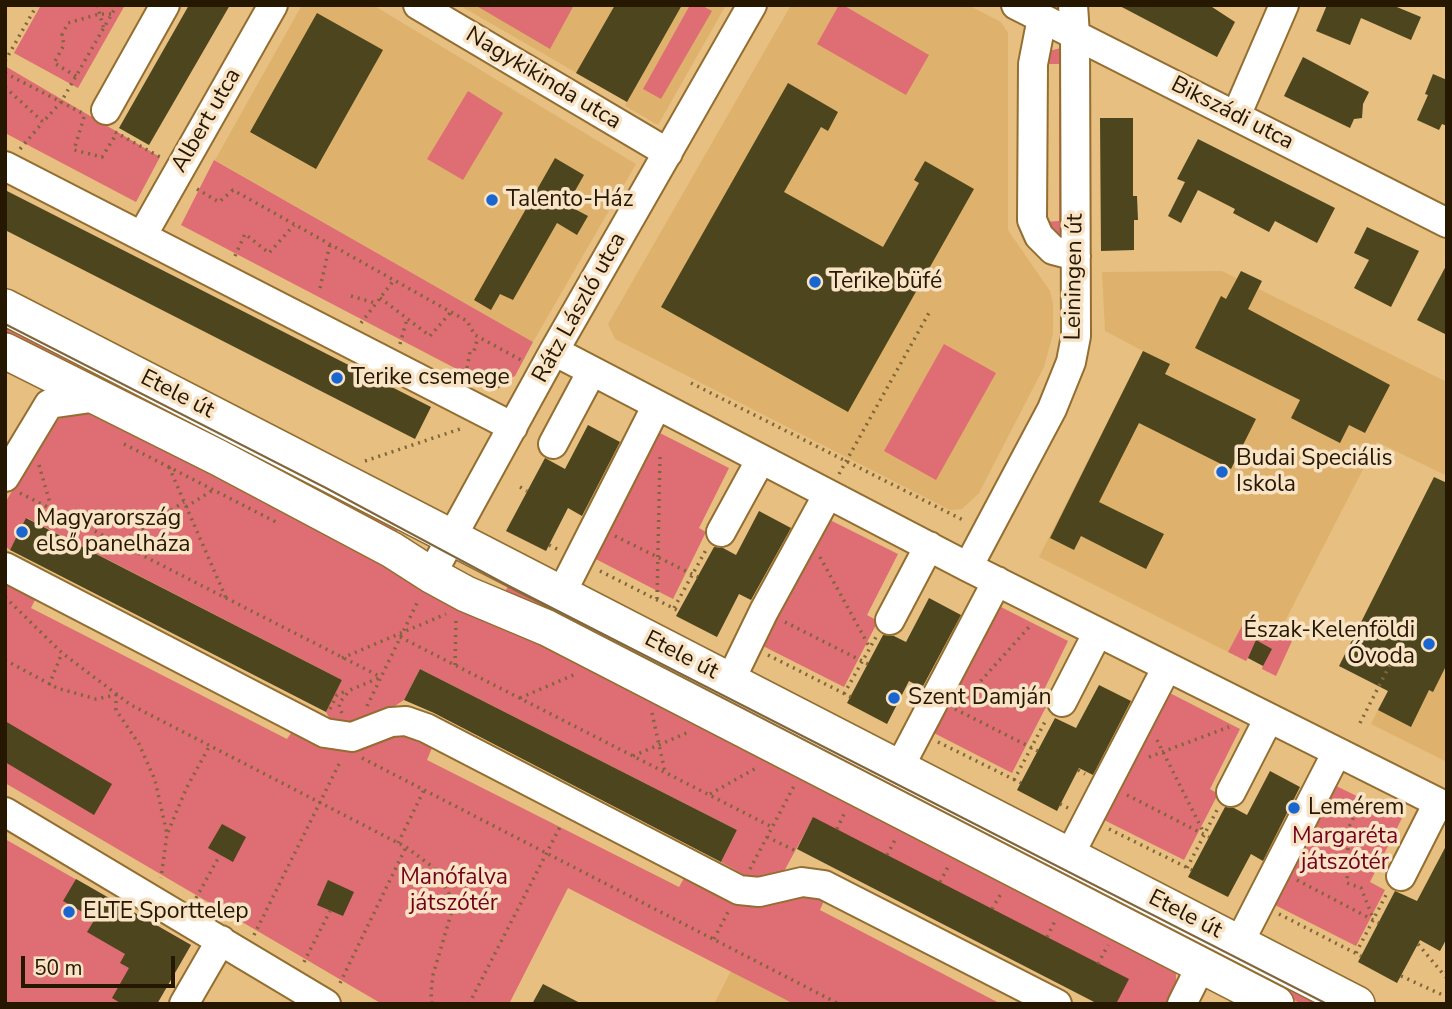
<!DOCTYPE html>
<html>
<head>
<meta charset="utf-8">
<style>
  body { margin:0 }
  #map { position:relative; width:1452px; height:1009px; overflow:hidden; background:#e7bf80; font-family:"Nunito Sans",sans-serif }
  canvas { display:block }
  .frame { position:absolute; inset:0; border:7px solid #261700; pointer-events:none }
  .scale { position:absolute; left:21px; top:956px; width:154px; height:32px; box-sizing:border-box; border:4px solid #261700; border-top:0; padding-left:9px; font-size:21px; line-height:24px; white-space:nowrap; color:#261700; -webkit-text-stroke:5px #f8e3c5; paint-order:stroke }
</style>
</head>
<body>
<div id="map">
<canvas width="1452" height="1009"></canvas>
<div class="frame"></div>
<div class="scale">50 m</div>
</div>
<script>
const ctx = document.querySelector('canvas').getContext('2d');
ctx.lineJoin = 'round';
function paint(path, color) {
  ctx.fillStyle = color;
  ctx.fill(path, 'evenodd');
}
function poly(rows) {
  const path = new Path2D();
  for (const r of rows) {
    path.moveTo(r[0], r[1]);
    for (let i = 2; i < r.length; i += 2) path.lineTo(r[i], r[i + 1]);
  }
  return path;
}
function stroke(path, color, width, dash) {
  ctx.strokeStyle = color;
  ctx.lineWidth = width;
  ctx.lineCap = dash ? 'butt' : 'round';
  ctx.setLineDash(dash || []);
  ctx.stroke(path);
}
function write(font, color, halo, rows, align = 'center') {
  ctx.font = font + ' "Nunito Sans",sans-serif';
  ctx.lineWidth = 7;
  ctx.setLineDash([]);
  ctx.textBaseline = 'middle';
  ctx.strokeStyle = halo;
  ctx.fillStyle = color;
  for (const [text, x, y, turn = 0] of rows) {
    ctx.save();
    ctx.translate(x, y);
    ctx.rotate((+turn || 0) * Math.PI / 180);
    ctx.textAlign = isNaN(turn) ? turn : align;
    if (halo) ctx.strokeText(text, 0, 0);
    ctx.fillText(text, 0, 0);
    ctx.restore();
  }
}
paint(poly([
  [302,5,373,5,636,164,533,342,215,160],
  [459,5,726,5,658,125,625,106,627,102],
  [791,5,968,5,1001,22,1008,33,1008,230,1050,291,1053,303,1053,334,1044,367,979,493,962,509,950,510,615,339,608,324],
  [1222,271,1447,382,1447,476,1377,442,1278,635,1245,621,1228,652,1039,557,1143,351,1105,331,1102,272],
  [1447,532,1447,762,1371,724,1416,635],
  [731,971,794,1004,714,1004]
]), '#deb26c');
paint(poly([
  [41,5,125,5,78,88,14,53],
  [475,5,574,5,550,49],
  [690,5,701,5,712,11,661,99,643,89],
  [839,5,843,5,929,55,906,95,817,44],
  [1061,48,1062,238,1055,238,1043,222,1059,221,1059,64,1043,64,1049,51],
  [5,66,160,157,136,202,5,133],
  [468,91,503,113,463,180,427,159],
  [214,160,533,342,515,376,493,388,181,225],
  [5,321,400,525,394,537,5,337],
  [944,344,996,373,936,480,884,451],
  [86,407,1176,967,1176,991,1171,1004,1116,1004,813,818,782,875,757,882,721,862,737,830,420,669,404,700,372,721,358,725,331,721,326,712,342,680,27,518,10,550,5,546,5,503,46,432,65,413],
  [652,429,729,468,699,528,706,532,673,599,588,555],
  [824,517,898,554,867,615,878,621,844,687,759,644],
  [5,577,38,594,31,608,287,739,295,727,401,732,434,743,427,760,679,887,687,873,795,894,826,896,820,910,1001,1004,794,1004,568,888,509,1004,382,1004,5,783],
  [509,584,1332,1004,1302,1004,901,799,503,596],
  [995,604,1068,641,1039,700,1047,705,1012,773,930,731],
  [1245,620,1292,641,1276,676,1262,669,1263,665,1248,658,1246,661,1228,652],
  [1164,690,1240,729,1210,789,1218,794,1184,860,1098,817],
  [1330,783,1402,818,1370,882,1385,890,1356,946,1271,903],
  [5,839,191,945,157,1004,5,1004]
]), '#df6d74');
paint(poly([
  [189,5,230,5,149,145,119,128],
  [615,5,682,5,627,102,576,73],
  [1118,5,1209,5,1235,22,1217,57],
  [1327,5,1392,5,1421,17,1411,40,1361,18,1350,45,1316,31],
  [317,13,383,50,316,169,250,132],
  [1303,57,1369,92,1363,104,1362,118,1354,119,1350,128,1284,96],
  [1433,74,1447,80,1447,126,1442,124,1439,130,1417,120,1428,95,1425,94],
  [788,83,838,112,828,131,821,127,784,192,883,247,919,183,914,180,925,161,974,189,848,412,661,307],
  [1100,118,1133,118,1133,196,1137,196,1138,220,1134,220,1134,250,1101,251],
  [1198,139,1335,208,1317,243,1275,221,1269,232,1233,213,1235,209,1198,190,1181,223,1168,216,1185,182,1177,179],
  [555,158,584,175,567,205,588,216,577,235,557,223,513,300,500,294,491,310,474,300],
  [5,190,431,407,415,439,5,230],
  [1367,227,1419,251,1391,307,1354,288,1369,260,1354,253],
  [1447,264,1447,335,1417,320],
  [1241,271,1262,281,1248,309,1390,385,1365,433,1349,425,1340,443,1291,418,1300,400,1195,348,1221,296,1226,299],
  [1143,351,1170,364,1165,374,1256,419,1231,469,1139,423,1099,502,1164,534,1146,569,1081,536,1074,550,1050,538],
  [588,425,620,442,582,516,568,508,546,551,506,531,545,458,565,469],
  [1434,477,1447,483,1447,664,1433,692,1429,690,1411,727,1378,710,1388,691,1339,666],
  [759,511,791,528,751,600,739,594,717,637,676,616,714,547,723,548,736,555],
  [26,518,342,680,326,712,10,550],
  [929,598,961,615,922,688,909,681,887,724,847,703,883,635,894,636,906,642],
  [1256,640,1272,649,1263,666,1248,658],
  [420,669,737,830,721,862,434,713,404,700],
  [1099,685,1131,701,1093,775,1079,768,1057,811,1017,790,1055,718,1076,728],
  [5,721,112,784,94,815,5,762],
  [1270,771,1300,787,1263,861,1251,854,1228,897,1188,877,1225,807,1234,808,1247,815],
  [813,817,1129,979,1116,1004,1098,1004,797,849],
  [222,824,246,837,233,862,208,848],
  [1447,844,1447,938,1440,951,1420,940,1397,983,1358,962,1395,891,1417,901],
  [76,879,191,945,157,1004,122,1004,112,998,129,968,120,963,125,954,87,932,95,919,63,901],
  [328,880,354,892,343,916,317,905],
  [543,984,582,1004,532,1004]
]), '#4c451d');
const minor = poly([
  [418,5,668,153],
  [1016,5,1447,223],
  [1042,18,1033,64,1032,220,1039,236,1053,250,1076,256],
  [106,110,165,5],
  [1236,116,1284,5],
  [5,166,513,427],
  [142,236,273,5],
  [554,351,968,567,1447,807],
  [553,444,592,371],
  [5,477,49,404,98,397],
  [721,532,761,459],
  [5,567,325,733,352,737,391,722,406,721,426,728,739,890,759,892,802,882,824,885,1057,1004],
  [968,567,1052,409,1071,362,1076,336,1075,35,1073,5],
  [431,575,554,351,752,5],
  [561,594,657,405],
  [890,620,929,546],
  [730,681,764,611,828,494],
  [1062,702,1098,632],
  [899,768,997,581],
  [1231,792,1269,718],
  [5,812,326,1004],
  [1069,856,1167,667],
  [1401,876,1438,803],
  [1239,943,1337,752],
  [184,1004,221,940],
  [1182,1004,1202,964]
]);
const major = poly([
  [5,307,1357,1004],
  [5,351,219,458,392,550,431,575,466,594,547,628,1276,1004]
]);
stroke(minor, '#936e30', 32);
stroke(major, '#936e30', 38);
stroke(poly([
  [97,5,104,29],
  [5,61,37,5],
  [5,73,84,114],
  [76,76,54,63,64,45,62,35,68,23,99,14,112,14],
  [5,87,43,122,61,102,117,5],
  [84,117,74,150,102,157,117,133],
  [115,132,160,157],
  [20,149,43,122],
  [197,189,219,202,233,190,467,321,475,335,521,360],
  [235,256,245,234,269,253,294,225],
  [320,288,330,244],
  [351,296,375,303],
  [380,298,430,336,451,312],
  [361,323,394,280],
  [400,344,407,319],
  [467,368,470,352,474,351,478,337],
  [691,383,965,521],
  [491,390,509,381],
  [124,444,276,522],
  [365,461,463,428],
  [39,465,52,510],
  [169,467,226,598],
  [839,474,930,311],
  [520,487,527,491],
  [20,493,381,677],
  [186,507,213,490],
  [615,536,698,577],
  [118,544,184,502],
  [549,545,559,550],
  [820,557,870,648],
  [600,571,679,611],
  [5,597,62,653,131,705,406,847,434,868,449,894,451,914,433,975,431,992,432,1004],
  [657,599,660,455],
  [674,608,707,548],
  [785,622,868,664],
  [400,637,772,827],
  [768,655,851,697],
  [342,658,446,614],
  [5,660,57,688,96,699,116,695,116,710,139,744,155,780,167,834,161,878],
  [455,665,456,618],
  [49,685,62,653],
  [844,694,876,637],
  [520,698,576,674],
  [962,702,1030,626],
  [367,706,419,599],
  [330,709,337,695,348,690],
  [955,709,1038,751],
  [342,713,339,707,340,702,350,690,379,678],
  [652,713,665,772],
  [1360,723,1398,649],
  [1157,740,1204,833],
  [938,742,1021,783],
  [633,756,689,732],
  [1149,757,1229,727],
  [362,758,839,1004],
  [1078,770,1085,774],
  [1014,780,1046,720],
  [710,794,758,767],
  [1127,795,1209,837],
  [1060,804,1068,808],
  [1324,828,1348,840,1347,883,1361,888,1373,918],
  [837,829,845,812],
  [1109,829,1192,870],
  [168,832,186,789,210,745],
  [767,837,796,851],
  [1348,840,1349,827,1364,795],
  [398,843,424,790],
  [887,855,896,838],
  [1187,868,1217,810],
  [750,869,794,786],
  [1297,880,1379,923],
  [940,882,949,865],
  [196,898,220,855],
  [992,909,1002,892],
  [1279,914,1361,956],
  [254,935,341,760],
  [1047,937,1056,919],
  [714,939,729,910],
  [1418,944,1444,975],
  [1356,953,1387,893],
  [304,962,330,911],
  [1098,964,1108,945],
  [1447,971,1444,975,1447,978],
  [1401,976,1447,997],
  [340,983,406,847],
  [469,1004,561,825]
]), '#7f653b', 3.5, [2, 5]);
stroke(minor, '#fff', 28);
stroke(major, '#fff', 35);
stroke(poly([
  [5,324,326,488,507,585,1327,1004]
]), '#81663c', 2);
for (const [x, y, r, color] of [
  [492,200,7,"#1966d1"],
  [815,282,7,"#1966d1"],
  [337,378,7,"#1966d1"],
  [1222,472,7,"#1966d1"],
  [22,532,7,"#1966d1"],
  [1429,644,7,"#1966d1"],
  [894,698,7,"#1966d1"],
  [1294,808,7,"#1966d1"],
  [69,912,7,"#1966d1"]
]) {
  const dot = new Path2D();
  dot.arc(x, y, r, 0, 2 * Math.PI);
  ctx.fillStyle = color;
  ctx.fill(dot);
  stroke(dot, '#f8e3c5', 2.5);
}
write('23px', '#261700', '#f8e3c5', [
  ["Nagykikinda utca",543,79,31],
  ["Bikszádi utca",1232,114,27],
  ["Albert utca",207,121,-60],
  ["Leiningen út",1075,277,-89],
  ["Rátz László utca",580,308,-61],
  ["Etele út",177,395,27],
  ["Etele út",681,656,27],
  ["Etele út",1185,915,27]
]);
write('23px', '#261700', '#f8e3c5', [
  ["Talento-Ház",506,200],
  ["Terike büfé",829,282],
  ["Terike csemege",351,378],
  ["Budai Speciális",1236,459],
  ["Iskola",1236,485],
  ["Magyarország",36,519],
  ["első panelháza",36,545],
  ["Észak-Kelenföldi",1415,631,"right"],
  ["Óvoda",1415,657,"right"],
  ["Szent Damján",908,698],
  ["Lemérem",1308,808],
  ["ELTE Sporttelep",83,912]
], 'left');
write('23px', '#73001c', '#f8e3c5', [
  ["Margaréta",1345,837],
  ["játszótér",1345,863],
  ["Manófalva",454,878],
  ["játszótér",454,904]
]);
</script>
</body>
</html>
